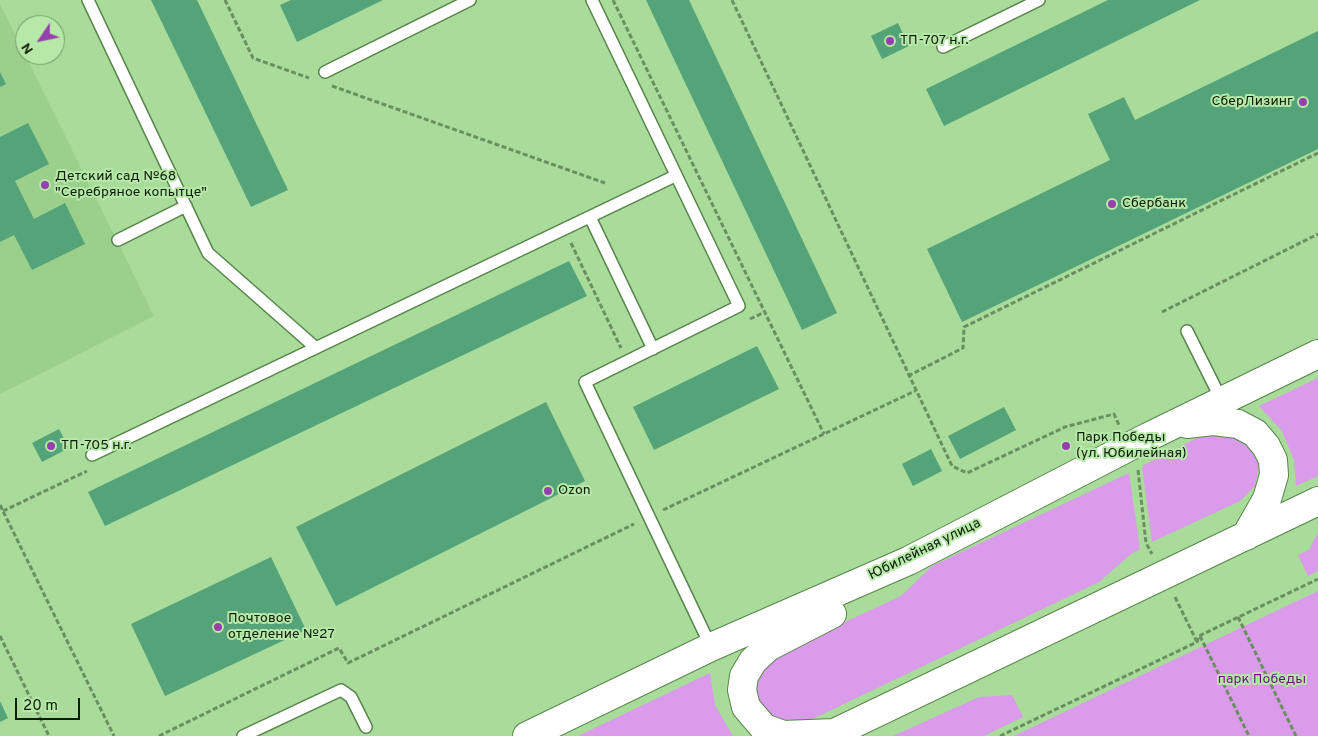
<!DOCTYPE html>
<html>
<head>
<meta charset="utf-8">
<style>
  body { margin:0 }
  #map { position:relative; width:1318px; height:736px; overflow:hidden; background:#a9db9b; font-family:Overpass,sans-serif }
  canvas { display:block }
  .north { position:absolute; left:15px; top:15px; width:50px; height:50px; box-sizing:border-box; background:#b6e8a8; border:1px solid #729768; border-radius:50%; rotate:236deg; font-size:14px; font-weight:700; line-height:20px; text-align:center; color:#0c1e07 }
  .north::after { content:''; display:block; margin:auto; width:18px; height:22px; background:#9740ad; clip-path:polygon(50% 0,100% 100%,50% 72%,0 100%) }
  .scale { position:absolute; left:15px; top:698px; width:65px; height:22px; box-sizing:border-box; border:2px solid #0c1e07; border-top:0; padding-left:6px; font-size:15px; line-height:18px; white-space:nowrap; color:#0c1e07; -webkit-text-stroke:4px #b6e8a8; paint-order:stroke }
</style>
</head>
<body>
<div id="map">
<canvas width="1318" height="736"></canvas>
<div class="north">N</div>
<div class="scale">20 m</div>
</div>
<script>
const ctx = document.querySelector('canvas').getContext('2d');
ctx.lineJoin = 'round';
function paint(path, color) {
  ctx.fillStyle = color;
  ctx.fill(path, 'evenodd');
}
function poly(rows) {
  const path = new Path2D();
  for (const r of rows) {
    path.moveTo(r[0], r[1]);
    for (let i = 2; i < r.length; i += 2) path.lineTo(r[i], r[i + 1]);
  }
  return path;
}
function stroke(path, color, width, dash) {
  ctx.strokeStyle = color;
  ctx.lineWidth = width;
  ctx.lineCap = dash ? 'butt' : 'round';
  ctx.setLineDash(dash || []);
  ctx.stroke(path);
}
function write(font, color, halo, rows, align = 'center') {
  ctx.font = font + ' Overpass,sans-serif';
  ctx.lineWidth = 4;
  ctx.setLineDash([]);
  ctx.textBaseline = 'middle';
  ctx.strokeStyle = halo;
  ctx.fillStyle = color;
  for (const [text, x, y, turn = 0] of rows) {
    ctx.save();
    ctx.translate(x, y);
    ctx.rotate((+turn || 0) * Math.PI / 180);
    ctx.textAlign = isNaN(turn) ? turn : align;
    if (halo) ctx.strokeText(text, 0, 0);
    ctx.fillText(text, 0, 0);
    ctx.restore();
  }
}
paint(poly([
  [0,4,154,316,0,394]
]), '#9ad08b');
paint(poly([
  [1318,378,1318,476,1296,486,1294,460,1282,431,1259,406],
  [1220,433,1247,441,1257,458,1259,467,1255,486,1240,501,1152,542,1142,466,1201,436],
  [1129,473,1140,549,1131,554,1099,582,804,723,788,725,766,716,751,685,753,677,778,653,901,596,932,566],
  [1318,532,1318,571,1308,576,1298,555,1309,550],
  [1318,591,1318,736,1014,736],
  [710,673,715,705,733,736,578,736],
  [1012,695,1023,717,984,736,893,736,979,697]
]), '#d99bea');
paint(poly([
  [151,0,197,0,288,190,251,207],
  [291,0,383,0,297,42,280,5],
  [646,0,689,0,837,313,802,330],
  [1108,0,1200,0,944,126,926,89],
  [898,23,909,46,882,59,871,36],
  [1318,31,1318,149,962,322,927,249,1110,160,1088,114,1124,97,1135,120],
  [0,72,6,84,0,87],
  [28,123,49,164,15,181,34,219,65,203,85,244,32,270,14,235,0,242,0,137],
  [569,261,587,296,105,526,88,492],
  [757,346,779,389,654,450,633,407],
  [546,402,585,481,336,606,296,527],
  [1004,407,1016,430,960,459,948,436],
  [59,429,69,448,42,462,32,443],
  [931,449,942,471,913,486,902,464],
  [271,557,306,630,165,696,131,624],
  [0,701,8,718,0,722]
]), '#54a379');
const lane = poly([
  [88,0,208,253,316,348],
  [592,0,739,306,585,382,711,647],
  [943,47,1039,0],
  [325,72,470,0],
  [590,217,653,349],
  [118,240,186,206],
  [1187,331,1222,401],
  [92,455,675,176],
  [243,736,341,690,351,697,366,727]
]);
const secondary = poly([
  [1187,424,1213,421,1238,424,1255,433,1266,446,1273,460,1274,475,1267,499,1246,536],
  [832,614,768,647,753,661,744,676,742,690,746,707,764,728,783,735,835,733],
  [527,736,711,647,908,561,1148,437,1318,354],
  [828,736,1318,501]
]);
stroke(lane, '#57854a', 14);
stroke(secondary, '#57854a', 30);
stroke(poly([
  [225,0,253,58,309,78],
  [613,0,824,434],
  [732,0,952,466,967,473,1065,427,1114,414,1119,425],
  [332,86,605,183],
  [571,243,621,348],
  [1162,312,1318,234],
  [750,319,765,312],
  [908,376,963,348,964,327,1318,153],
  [1138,470,1146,543,1152,554],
  [0,505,114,736],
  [663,510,915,391],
  [3,511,87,471],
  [1175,597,1197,642],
  [1238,617,1296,736],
  [0,636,49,736],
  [1200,636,1249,736],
  [159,736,339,648,348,663,634,524],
  [1000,736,1197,642,1199,636,1318,579]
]), '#6a8f60', 3, [5, 2.5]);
stroke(lane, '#fff', 11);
stroke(secondary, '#fff', 28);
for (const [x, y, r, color] of [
  [890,41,5,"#9740ad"],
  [1303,102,5,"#9740ad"],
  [45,185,5,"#9740ad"],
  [1112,204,5,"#9740ad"],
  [51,446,5,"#9740ad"],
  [1066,446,5,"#9740ad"],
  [548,491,5,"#9740ad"],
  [218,627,5,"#9740ad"]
]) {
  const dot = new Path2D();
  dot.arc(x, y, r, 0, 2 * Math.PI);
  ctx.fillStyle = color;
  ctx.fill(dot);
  stroke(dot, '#b6e8a8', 2);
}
write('14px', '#0c1e07', '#b6e8a8', [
  ["ТП-707 н.г.",900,41],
  ["СберЛизинг",1293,102,"right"],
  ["Детский сад №68",55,177],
  ["\"Серебряное копытце\"",55,193],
  ["Сбербанк",1122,204],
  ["Парк Победы",1076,438],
  ["(ул. Юбилейная)",1076,454],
  ["ТП-705 н.г.",61,446],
  ["Ozon",558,491],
  ["Почтовое",228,619],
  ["отделение №27",228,635]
], 'left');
write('14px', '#0c1e07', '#b6e8a8', [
  ["Юбилейная улица",925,550,-26]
]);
write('14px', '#69177c', '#b6e8a8', [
  ["парк Победы",1262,680]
]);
</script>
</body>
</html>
